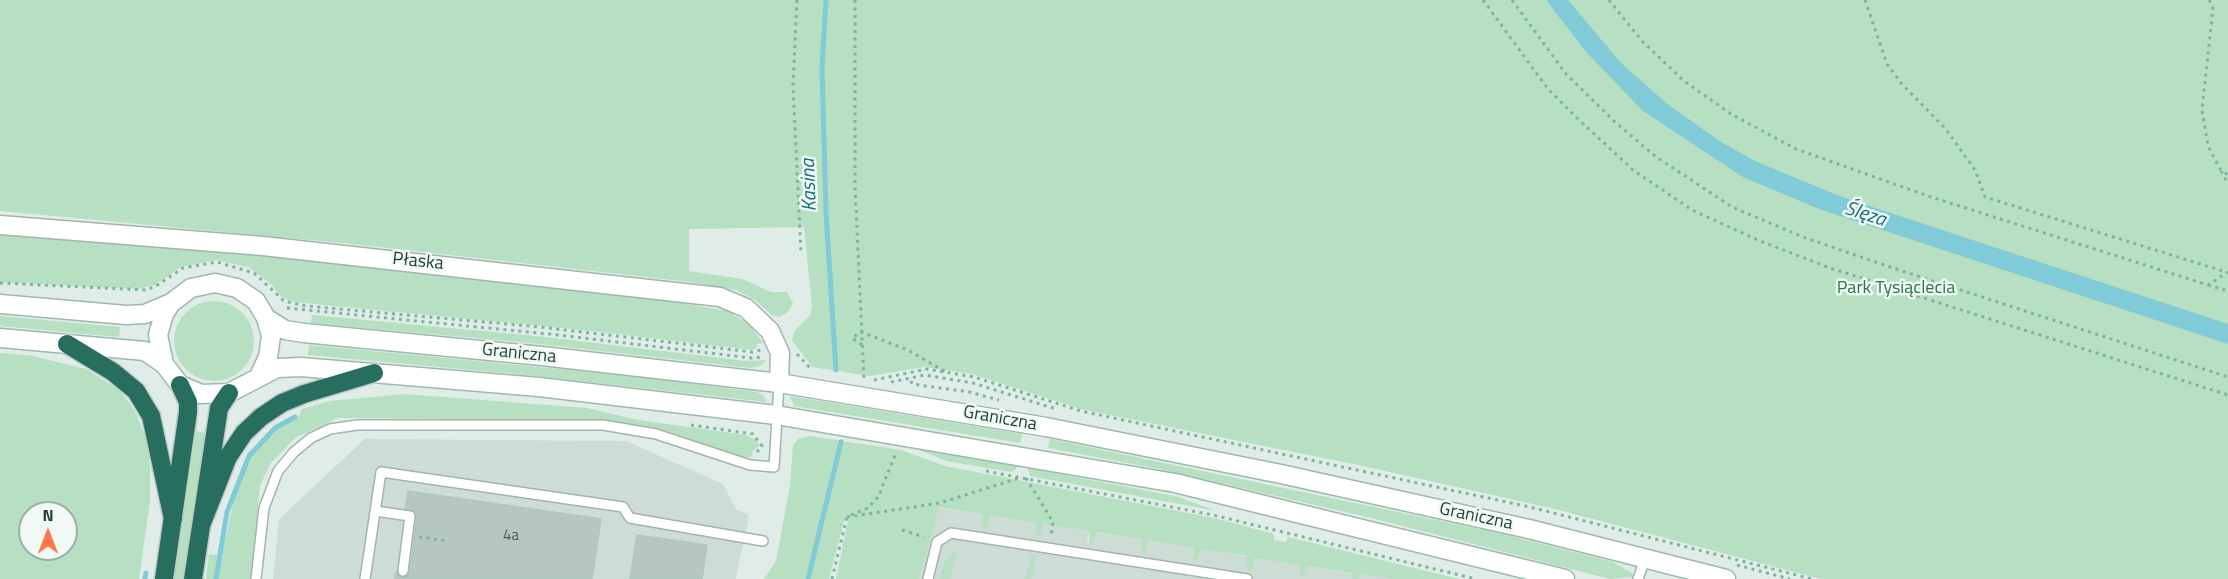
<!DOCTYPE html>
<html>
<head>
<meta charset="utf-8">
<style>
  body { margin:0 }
  #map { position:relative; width:2228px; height:579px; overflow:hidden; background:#e0ece7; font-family:"Titillium Web",sans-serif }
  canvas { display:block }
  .north { position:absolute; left:18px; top:501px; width:60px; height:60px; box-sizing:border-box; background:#f0f9f4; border:2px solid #9caea8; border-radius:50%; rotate:0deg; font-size:16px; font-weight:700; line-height:24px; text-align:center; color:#1f3e36 }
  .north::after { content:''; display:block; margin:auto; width:21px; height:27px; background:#ff784b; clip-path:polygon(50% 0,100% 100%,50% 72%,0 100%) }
</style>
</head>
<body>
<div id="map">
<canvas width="2228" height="579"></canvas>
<div class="north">N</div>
</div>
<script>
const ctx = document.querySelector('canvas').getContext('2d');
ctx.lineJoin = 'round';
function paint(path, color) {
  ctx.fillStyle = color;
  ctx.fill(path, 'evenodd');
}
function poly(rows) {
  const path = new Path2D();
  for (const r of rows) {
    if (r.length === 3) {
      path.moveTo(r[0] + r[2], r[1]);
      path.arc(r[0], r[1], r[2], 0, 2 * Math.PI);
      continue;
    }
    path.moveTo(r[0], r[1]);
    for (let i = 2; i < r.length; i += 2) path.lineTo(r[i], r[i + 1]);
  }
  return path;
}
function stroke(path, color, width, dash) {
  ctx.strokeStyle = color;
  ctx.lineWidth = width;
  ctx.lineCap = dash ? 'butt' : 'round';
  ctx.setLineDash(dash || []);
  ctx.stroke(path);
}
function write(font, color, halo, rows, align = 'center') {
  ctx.font = font + ' "Titillium Web",sans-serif';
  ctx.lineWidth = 5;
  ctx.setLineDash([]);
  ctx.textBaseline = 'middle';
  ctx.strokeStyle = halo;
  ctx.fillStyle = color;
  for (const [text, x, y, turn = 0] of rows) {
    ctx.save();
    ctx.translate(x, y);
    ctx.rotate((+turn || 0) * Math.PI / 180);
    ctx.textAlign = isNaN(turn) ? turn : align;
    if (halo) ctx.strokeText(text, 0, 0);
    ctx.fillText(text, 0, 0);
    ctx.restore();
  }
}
paint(poly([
  [365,439,626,441,723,484,736,509,749,515,736,579,273,579,279,519],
  [938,507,983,514,982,526,988,527,990,515,1036,523,1035,534,1037,537,1041,535,1042,524,1089,531,1087,543,1093,543,1095,532,1142,539,1147,551,1148,540,1195,548,1195,562,1197,562,1201,548,1248,557,1246,568,1248,570,1253,558,1300,565,1299,577,1302,579,1306,566,1390,579,919,579]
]), '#cedcd6');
paint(poly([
  [0,0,2228,0,2228,579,1821,579,1555,509,1363,466,1081,409,972,374,925,367,870,376,812,367,792,340,795,330,810,315,812,306,804,227,689,229,689,271,742,279,771,292,787,292,793,303,788,312,780,317,772,315,755,300,736,290,691,282,343,243,0,211],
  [0,234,222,251,630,294,727,311,749,324,763,343,757,344,757,348,752,350,583,330,294,302,280,296,271,284,248,267,216,260,181,267,155,285,137,289,0,282],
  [214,341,40],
  [312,315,536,336,747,361,766,360,760,366,751,368,530,343,311,323],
  [0,316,120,327,119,337,0,326],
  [309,345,633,376,757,392,763,395,767,402,527,375,308,355],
  [0,353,33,356,86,369,120,390,136,413,147,443,150,467,150,501,139,579,0,579],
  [30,513,66,513,66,549,30,549],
  [405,394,587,408,638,420,746,435,756,440,759,446,753,451,751,457,743,457,666,431,606,420,338,418,295,438,270,464,260,486,251,579,206,579,209,554,222,556,234,498,250,456,279,428,299,416,302,409,330,401],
  [790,396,1022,434,1020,443,794,406],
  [196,431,205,433,185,579,174,579],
  [810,436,901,450,945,466,1214,518,1274,534,1274,540,1286,542,1288,537,1459,579,1390,579,1360,574,1358,579,1352,579,1353,573,1307,566,1302,579,1299,577,1300,565,1254,558,1252,569,1248,570,1246,568,1247,556,1201,549,1197,562,1193,560,1194,548,1148,540,1147,551,1143,554,1141,552,1142,539,1096,532,1093,543,1089,545,1089,531,1043,524,1041,535,1037,537,1035,534,1036,523,990,515,988,527,985,528,982,526,983,514,939,507,919,579,836,579,848,520,844,521,829,579,764,579,776,561,790,486,793,445,798,439],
  [1050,439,1503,534,1613,562,1632,573,1633,577,1610,579,1371,518,1164,470,1048,448],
  [915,448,1012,465,1017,466,1016,469,1011,472,946,461],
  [1028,468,1175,496,1217,511,1030,476],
  [955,552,957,554,950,579,940,579,944,563],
  [1031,556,1037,557,1031,579,1025,579]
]), '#b6e0c1');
paint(poly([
  [1546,0,1568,0,1620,62,1666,103,1721,142,1757,162,1842,197,2228,324,2228,344,1819,209,1743,177,1643,111,1587,53]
]), '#81cad8');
stroke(poly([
  [826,0,822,67,826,213,836,370],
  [145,579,146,573],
  [216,579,227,512,249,456,275,428,295,417],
  [808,579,841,442]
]), '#81cad8', 5);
const building = poly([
  [408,491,601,519,592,579,395,579,396,572,403,578,410,572,417,516,414,510,405,509,408,491],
  [637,535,707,545,702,579,630,579,637,535]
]);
paint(building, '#b5c7c0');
stroke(building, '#b1c7be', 1.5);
const lane = poly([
  [375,511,410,516,403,571],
  [256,579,264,508,278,471,294,452,311,438,330,429,357,425,603,425,656,434,750,465,774,467,779,383],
  [365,579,381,472,623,507,630,518,763,541],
  [928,579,937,542,951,533,1247,579],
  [1638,579,1645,559]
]);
const street = poly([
  [0,225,263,246,720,297,746,308,770,331,780,353,779,383]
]);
const secondary = poly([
  [0,304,126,315,145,314,171,303],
  [266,318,285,330,304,333,542,356,779,383,1046,427,1281,474,1529,529,1726,579],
  [0,338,145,351,164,364],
  [260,374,268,357,271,336,266,318,256,301,237,288,215,283,191,288,171,303,164,314,158,335,164,364,180,385,201,394,229,393,277,368,301,367,539,387,776,415,1175,483,1565,579]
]);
const highway = poly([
  [67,344,113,372,136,391,151,416,173,519],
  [202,523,228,457,244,433,261,417,282,403,304,394,374,373],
  [164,579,188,412,188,402,180,385],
  [193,579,219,408,229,393]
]);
stroke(lane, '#a2b4ae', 12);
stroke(street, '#a2b4ae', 21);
stroke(secondary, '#9db9af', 21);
stroke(highway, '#c0c9c7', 21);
stroke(poly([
  [797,0,793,86,801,253],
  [855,0,855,186,864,380],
  [1483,0,1548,89,1576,117,1633,170,1692,210,1760,241,1830,268,2228,395],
  [1512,0,1566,74,1615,122,1655,156,1732,207,1803,237,1887,266,2228,377],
  [1609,0,1642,41,1684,81,1731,114,1796,149,1928,196,2208,285,2228,272],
  [1865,0,1887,64,1901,83,1945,128,1975,170,1985,197,2226,272],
  [2209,0,2213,8,2202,110,2208,146,2220,169,2228,175],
  [2221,171,2228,184],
  [0,283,146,290,156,286,183,268,217,262,254,273,284,301,306,306,540,327,752,352,761,350],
  [2208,285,2228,291],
  [287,308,558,335,751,358,763,357],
  [862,345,852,338,861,332,908,350,946,372],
  [797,354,811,369],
  [874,380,927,369,974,377,1081,411,1530,507,1812,579],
  [911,381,912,384,969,392,999,400],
  [891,382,925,375,973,383,1056,409],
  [691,425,753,434,762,446,757,452],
  [986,471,1213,515,1476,579],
  [1026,478,1053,522,1051,537],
  [851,515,868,508,878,497,896,453],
  [847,517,940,503,1019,478],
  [902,530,924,537],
  [419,537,447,541],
  [1737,565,1790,579],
  [832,579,847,517]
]), '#7db3a2', 3, [3, 4.5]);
stroke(lane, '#fff', 9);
stroke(street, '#fff', 18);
stroke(secondary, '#fff', 18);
stroke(highway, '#276e5f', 18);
write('15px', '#446058', null, [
  ["4a",511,536]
]);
write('18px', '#1f3e36', '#f0f9f4', [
  ["Płaska",418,262,6],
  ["Graniczna",519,354,6],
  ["Graniczna",1000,419,10],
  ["Graniczna",1476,517,12]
]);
write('18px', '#257946', '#f0f9f4', [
  ["Park Tysiąclecia",1896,289]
]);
write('italic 20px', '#136e80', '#f0f9f4', [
  ["Kasina",810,185,-92],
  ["Ślęza",1865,215,18]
]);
</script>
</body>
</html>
